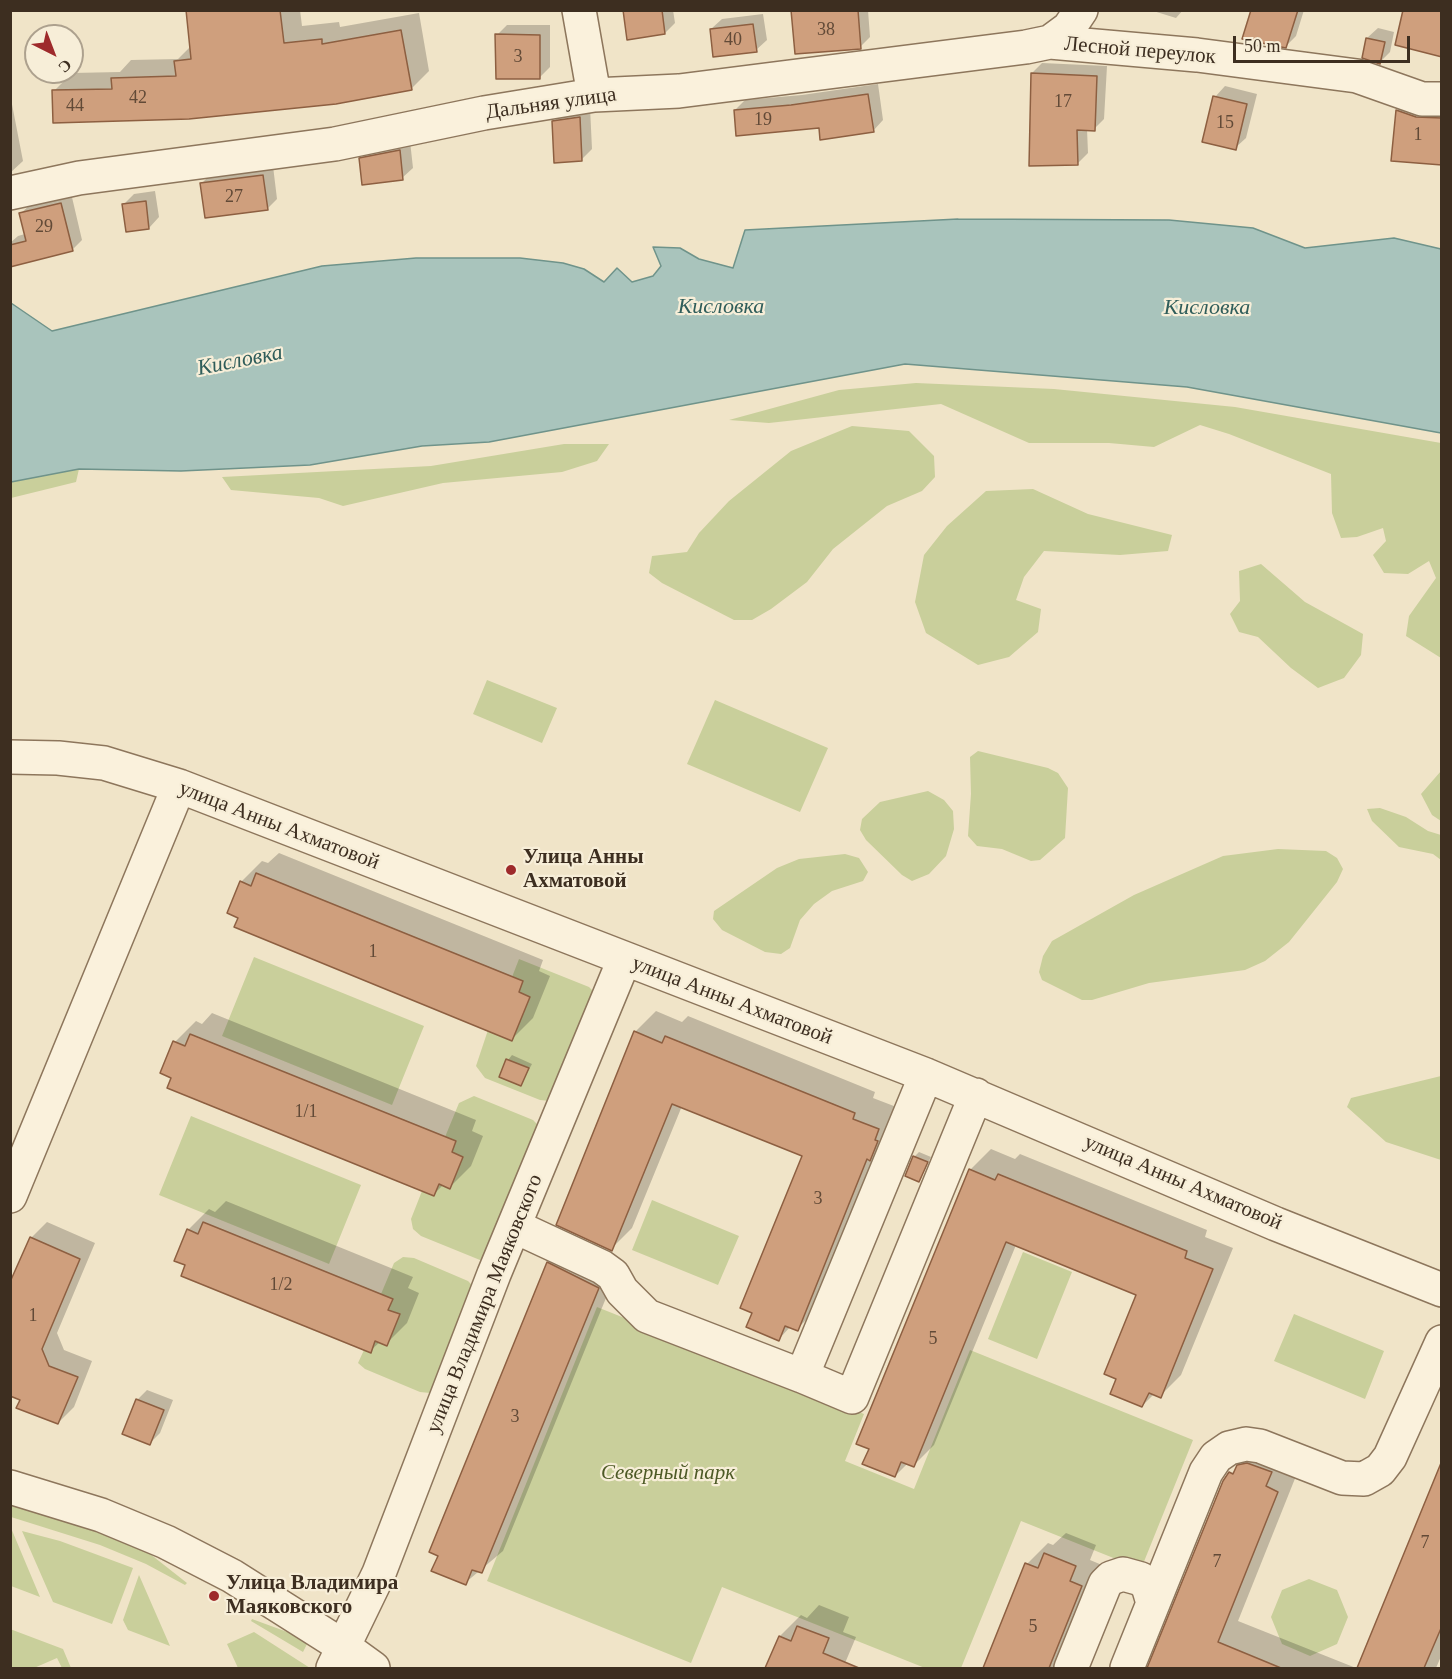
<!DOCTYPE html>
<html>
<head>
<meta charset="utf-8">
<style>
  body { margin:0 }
  #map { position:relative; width:1452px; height:1679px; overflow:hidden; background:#f0e4c8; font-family:"Times New Roman",serif }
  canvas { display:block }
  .frame { position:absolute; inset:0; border:12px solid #3d2e20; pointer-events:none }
  .north { position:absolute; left:24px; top:24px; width:60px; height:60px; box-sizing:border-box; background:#f7eed8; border:2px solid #ada18e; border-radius:50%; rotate:138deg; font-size:16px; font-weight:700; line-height:24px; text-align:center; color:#3d2e20 }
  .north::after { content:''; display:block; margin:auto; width:21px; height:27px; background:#9e2a2b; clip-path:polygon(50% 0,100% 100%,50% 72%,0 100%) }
  .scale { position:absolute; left:1233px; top:36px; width:177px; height:27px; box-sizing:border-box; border:3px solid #3d2e20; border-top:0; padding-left:8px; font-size:18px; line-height:21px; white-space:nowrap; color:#3d2e20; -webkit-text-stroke:4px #f7eed8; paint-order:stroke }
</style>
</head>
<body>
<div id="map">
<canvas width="1452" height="1679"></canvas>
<div class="frame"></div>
<div class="north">С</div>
<div class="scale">50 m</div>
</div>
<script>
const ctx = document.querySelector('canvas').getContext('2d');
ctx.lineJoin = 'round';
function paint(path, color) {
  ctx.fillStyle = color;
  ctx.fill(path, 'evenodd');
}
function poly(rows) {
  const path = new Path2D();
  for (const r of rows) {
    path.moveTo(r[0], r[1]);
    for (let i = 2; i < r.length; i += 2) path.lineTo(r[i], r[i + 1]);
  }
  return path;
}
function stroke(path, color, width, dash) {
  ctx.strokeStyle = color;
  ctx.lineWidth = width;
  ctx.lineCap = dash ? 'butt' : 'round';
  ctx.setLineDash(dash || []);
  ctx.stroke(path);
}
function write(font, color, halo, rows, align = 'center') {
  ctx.font = font + ' "Times New Roman",serif';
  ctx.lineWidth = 4.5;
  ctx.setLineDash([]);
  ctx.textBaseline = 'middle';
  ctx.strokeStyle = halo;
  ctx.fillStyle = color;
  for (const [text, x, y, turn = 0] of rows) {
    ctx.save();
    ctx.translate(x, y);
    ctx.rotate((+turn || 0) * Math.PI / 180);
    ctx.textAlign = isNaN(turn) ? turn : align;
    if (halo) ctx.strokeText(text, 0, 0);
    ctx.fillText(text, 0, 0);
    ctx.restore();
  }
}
paint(poly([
  [916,383,1054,389,1235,407,1441,443,1441,658,1406,636,1409,616,1436,578,1429,561,1408,574,1384,573,1373,555,1386,541,1383,528,1357,537,1341,538,1332,513,1331,474,1229,434,1200,425,1154,447,1109,443,1029,443,941,404,769,423,729,420,839,390],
  [852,426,909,431,934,456,935,477,922,491,887,506,833,549,807,582,771,609,752,620,734,620,662,583,649,573,652,556,687,552,699,533,729,501,791,451],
  [564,444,609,444,597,461,562,472,443,483,343,506,319,498,231,490,222,477,431,466],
  [79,469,76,482,11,498,10,482],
  [1033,489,1088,514,1172,535,1168,551,1120,555,1044,551,1024,577,1016,600,1041,609,1038,632,1009,657,978,665,926,633,915,602,924,555,947,526,986,491],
  [1261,564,1305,602,1363,634,1361,655,1344,678,1318,688,1291,668,1258,637,1239,632,1230,614,1240,601,1239,571],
  [487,680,557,708,542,743,473,714],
  [715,700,828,748,800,812,687,764],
  [978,751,1048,768,1058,773,1068,788,1065,838,1040,860,1031,861,1002,849,977,846,968,836,971,794,970,757],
  [1441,771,1441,821,1432,815,1421,794],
  [928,791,944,800,953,811,954,829,946,856,929,874,912,881,902,875,866,840,860,830,862,819,880,802],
  [1380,808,1406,817,1428,831,1441,835,1441,860,1433,854,1399,847,1372,821,1367,809],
  [1278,849,1326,851,1337,858,1343,869,1337,882,1289,942,1265,961,1245,970,1149,983,1092,1000,1082,1000,1042,980,1039,972,1043,956,1052,941,1134,895,1223,856],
  [845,854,859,858,868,872,863,881,832,891,814,904,800,920,790,948,781,954,765,952,722,930,713,919,714,911,777,868,799,859],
  [254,957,424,1026,392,1105,222,1036],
  [519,959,589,987,596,994,550,1101,540,1100,485,1078,476,1066,488,1030,517,1028,530,997,519,992,523,981,512,977],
  [1441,1076,1441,1160,1386,1142,1347,1107,1351,1098],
  [474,1096,533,1120,540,1127,485,1259,480,1260,421,1236,413,1229,411,1219,422,1191,434,1196,439,1184,450,1189,463,1157,452,1152,456,1141,445,1137,459,1103],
  [191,1116,361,1185,329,1264,159,1195],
  [652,1200,739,1236,718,1285,632,1250],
  [1023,1252,1072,1272,1037,1359,988,1339],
  [403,1257,414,1258,468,1281,475,1288,435,1391,430,1393,420,1392,365,1369,358,1363,364,1350,371,1353,375,1341,387,1346,399,1314,388,1310,393,1299,381,1294,394,1263],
  [597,1307,864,1414,845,1461,914,1489,970,1350,1193,1440,1141,1569,1021,1521,961,1668,925,1668,722,1587,691,1663,487,1581],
  [1294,1314,1384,1351,1365,1399,1274,1361],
  [10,1504,55,1517,145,1550,187,1583,185,1585,146,1564,100,1545,11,1517],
  [11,1528,40,1597,11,1586],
  [22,1531,60,1541,133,1568,112,1624,53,1602],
  [139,1575,170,1646,128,1630,123,1620],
  [1309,1579,1337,1590,1348,1617,1337,1644,1310,1656,1282,1644,1271,1617,1282,1590],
  [252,1619,309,1640,303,1652,251,1621],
  [10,1629,63,1649,71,1668,62,1668,57,1658,34,1668,11,1668],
  [254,1632,310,1668,238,1668,227,1644]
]), '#c9cf9b');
const water = poly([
  [958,219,1169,220,1253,228,1305,248,1394,238,1441,249,1441,433,1187,387,905,364,489,442,422,446,310,465,181,471,79,469,11,482,11,303,52,331,322,266,416,258,520,258,563,263,584,269,604,282,617,268,632,282,653,276,661,266,653,247,680,248,699,259,733,268,745,230,958,219]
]);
paint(water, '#a9c4bc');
stroke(water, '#6f938a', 1.5);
paint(poly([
  [188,10,300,10,302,26,339,22,340,27,419,13,429,71,411,89,54,91,72,73,120,72,131,60,178,59,191,46],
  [624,10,673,10,675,23,665,33],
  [814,10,868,10,870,37,860,47],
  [1150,10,1183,10,1176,18],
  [1253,10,1304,10,1296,36,1286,46],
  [763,14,767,40,756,50,711,29,722,19],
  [507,25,550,25,550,67,539,78,497,35],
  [1378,28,1394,32,1390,52,1380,62,1367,38],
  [1042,63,1107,66,1104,119,1094,129,1087,129,1088,153,1078,163,1032,73],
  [878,84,883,120,873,131,820,126,735,110,745,100,802,95],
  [1225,86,1257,94,1246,138,1235,148,1215,97],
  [10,94,23,161,10,173],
  [1413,95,1442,103,1442,164,1393,160,1397,110],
  [590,107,592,149,581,160,554,121,564,111],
  [410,141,413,168,402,178,360,159,370,148],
  [273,166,277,199,267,209,202,183,212,173],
  [155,191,159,217,149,228,124,204,134,194],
  [71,193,82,240,72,250,10,258,10,243,18,236,25,234,20,214,31,204],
  [279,853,543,960,539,971,550,976,533,1018,512,1039,241,882,262,861,268,863],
  [656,1011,682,1022,688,1016,875,1092,873,1098,899,1108,818,1308,797,1329,791,1326,779,1339,804,1155,682,1106,632,1228,611,1249,635,1032],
  [212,1013,476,1120,472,1131,483,1136,471,1166,450,1187,443,1185,434,1194,173,1077,175,1042,196,1021,202,1024],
  [512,1055,532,1064,521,1084,508,1060],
  [991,1149,1015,1159,1020,1154,1207,1230,1205,1237,1233,1248,1181,1375,1160,1396,1154,1394,1142,1406,1138,1295,1016,1245,934,1445,913,1466,908,1463,895,1476,970,1170],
  [919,1152,931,1157,919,1180,914,1157],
  [226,1201,413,1277,408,1288,419,1293,407,1323,386,1344,380,1342,370,1351,187,1265,188,1230,209,1209,215,1212],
  [47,1222,95,1243,57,1333,64,1350,92,1361,74,1407,58,1423,22,1399,31,1238],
  [569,1242,619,1266,503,1551,465,1583,548,1263],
  [147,1390,173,1400,160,1433,150,1443,137,1400],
  [1251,1452,1298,1471,1238,1621,1356,1668,1149,1668,1224,1482],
  [1442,1465,1442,1654,1436,1668,1359,1668],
  [1066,1533,1096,1545,1090,1560,1102,1565,1061,1668,984,1668,1027,1564,1048,1543,1053,1545],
  [819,1605,849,1617,843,1632,856,1637,843,1668,767,1668,780,1636,801,1615,807,1618]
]), '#0003');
const building = poly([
  [186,10,280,10,284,43,322,39,322,44,401,30,412,90,336,104,189,119,53,123,52,90,112,89,111,78,176,76,174,61,191,59,186,10],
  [623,10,662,10,665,34,627,40,623,10],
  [791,10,858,10,861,49,795,54,791,10],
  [1251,10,1298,10,1286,48,1242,39,1251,10],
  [1403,10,1442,10,1442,57,1395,45,1403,10],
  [753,24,757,52,713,57,710,29,753,24],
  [495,34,540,35,540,79,496,79,495,34],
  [1366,38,1385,42,1380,64,1362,58,1366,38],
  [1031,73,1097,76,1095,131,1077,130,1078,165,1029,166,1031,73],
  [868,94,874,132,820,140,819,128,736,136,734,110,791,105,868,94],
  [1213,96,1247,104,1236,150,1202,142,1213,96],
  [1396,110,1416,117,1442,118,1442,165,1391,161,1396,110],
  [580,117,582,161,554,163,552,121,580,117],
  [400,150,403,180,362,185,359,158,400,150],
  [263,175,268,210,205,218,200,183,263,175],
  [146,201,149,229,126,232,122,204,146,201],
  [61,203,73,251,10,267,10,245,26,241,19,213,61,203],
  [256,873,523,981,519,992,530,997,512,1041,234,927,238,918,227,913,240,881,251,886,256,873],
  [634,1031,662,1043,665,1036,855,1113,853,1119,879,1129,875,1140,878,1141,870,1161,867,1159,798,1331,785,1326,779,1341,746,1327,752,1313,740,1308,802,1156,672,1104,612,1251,556,1225,634,1031],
  [190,1034,456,1141,452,1152,463,1157,450,1189,439,1184,434,1196,167,1088,171,1078,160,1073,173,1041,185,1046,190,1034],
  [506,1059,529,1068,521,1086,499,1077,506,1059],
  [913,1156,928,1162,919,1182,905,1176,913,1156],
  [969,1169,995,1180,998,1174,1187,1251,1185,1258,1213,1269,1161,1398,1149,1393,1142,1407,1110,1394,1116,1379,1104,1374,1136,1295,1006,1242,914,1467,901,1462,895,1477,862,1464,869,1449,856,1444,969,1169],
  [203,1222,393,1299,388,1310,400,1314,387,1346,375,1341,371,1353,181,1276,185,1265,174,1261,187,1229,198,1234,203,1222],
  [30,1237,80,1259,42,1349,49,1366,78,1377,58,1424,16,1408,20,1400,10,1396,10,1282,30,1237],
  [547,1262,599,1288,482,1573,472,1570,466,1585,431,1571,438,1556,429,1552,547,1262],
  [136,1399,164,1410,150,1445,122,1434,136,1399],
  [1247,1463,1272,1472,1266,1486,1278,1492,1218,1642,1281,1668,1147,1668,1223,1481,1229,1472,1233,1474,1237,1465,1247,1463],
  [1441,1463,1442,1626,1424,1668,1357,1668,1441,1463],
  [1044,1553,1076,1566,1070,1581,1082,1586,1049,1668,983,1668,1025,1563,1038,1568,1044,1553],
  [797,1626,829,1638,823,1653,859,1668,765,1668,779,1636,791,1641,797,1626]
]);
paint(building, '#cf9f7d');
stroke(building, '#8d5f41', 1.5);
const minor = poly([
  [579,10,594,95],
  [1050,42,1197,55,1357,76,1422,99,1442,99],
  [10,193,79,178,335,144,484,113,594,95,679,91,1026,47,1050,42,1069,28,1081,10],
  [10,757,58,758,104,763,179,786,926,1075,1276,1224,1442,1290],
  [926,1075,802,1376,852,1397,976,1095],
  [10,1196,179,786],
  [516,1227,602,1267,613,1275,622,1291,647,1316,802,1376],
  [10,1487,101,1515,166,1542,232,1576,344,1647,373,1668],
  [333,1668,379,1573,494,1274,624,960],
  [1071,1668,1105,1584,1111,1578,1123,1574,1141,1579,1148,1586,1153,1603],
  [1127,1668,1206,1472,1216,1457,1229,1448,1246,1444,1260,1446,1342,1478,1364,1479,1380,1470,1390,1457,1442,1342]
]);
stroke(minor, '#8d765c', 36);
stroke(minor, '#faf1dc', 33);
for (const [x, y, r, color] of [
  [511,870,6,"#9e2a2b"],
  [214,1596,6,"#9e2a2b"]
]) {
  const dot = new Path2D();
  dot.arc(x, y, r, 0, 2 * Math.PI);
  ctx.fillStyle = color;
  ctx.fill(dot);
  stroke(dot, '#f7eed8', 2);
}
write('18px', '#624a37', null, [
  ["38",826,30],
  ["40",733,40],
  ["3",518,57],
  ["42",138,98],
  ["17",1063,102],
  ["44",75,106],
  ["19",763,120],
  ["15",1225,123],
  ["1",1418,135],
  ["27",234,197],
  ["29",44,227],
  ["1",373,952],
  ["1/1",306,1112],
  ["3",818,1199],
  ["1/2",281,1285],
  ["1",33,1316],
  ["5",933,1339],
  ["3",515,1417],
  ["7",1425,1543],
  ["7",1217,1562],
  ["5",1033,1627]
]);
write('21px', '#3d2e20', '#f7eed8', [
  ["Лесной переулок",1140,51,5],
  ["Дальняя улица",551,104,-8],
  ["улица Анны Ахматовой",279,826,21],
  ["улица Анны Ахматовой",732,1001,21],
  ["улица Анны Ахматовой",1183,1183,23],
  ["улица Владимира Маяковского",485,1304,-68]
]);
write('bold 21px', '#3d2e20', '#f7eed8', [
  ["Улица Анны",523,858],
  ["Ахматовой",523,882],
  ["Улица Владимира",226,1584],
  ["Маяковского",226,1608]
], 'left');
write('italic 21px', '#4d5a26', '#f7eed8', [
  ["Северный парк",668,1473]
]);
write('italic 22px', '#2f5d5a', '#f7eed8', [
  ["Кисловка",721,307],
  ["Кисловка",1207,308],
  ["Кисловка",240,361,-11]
]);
</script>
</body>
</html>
